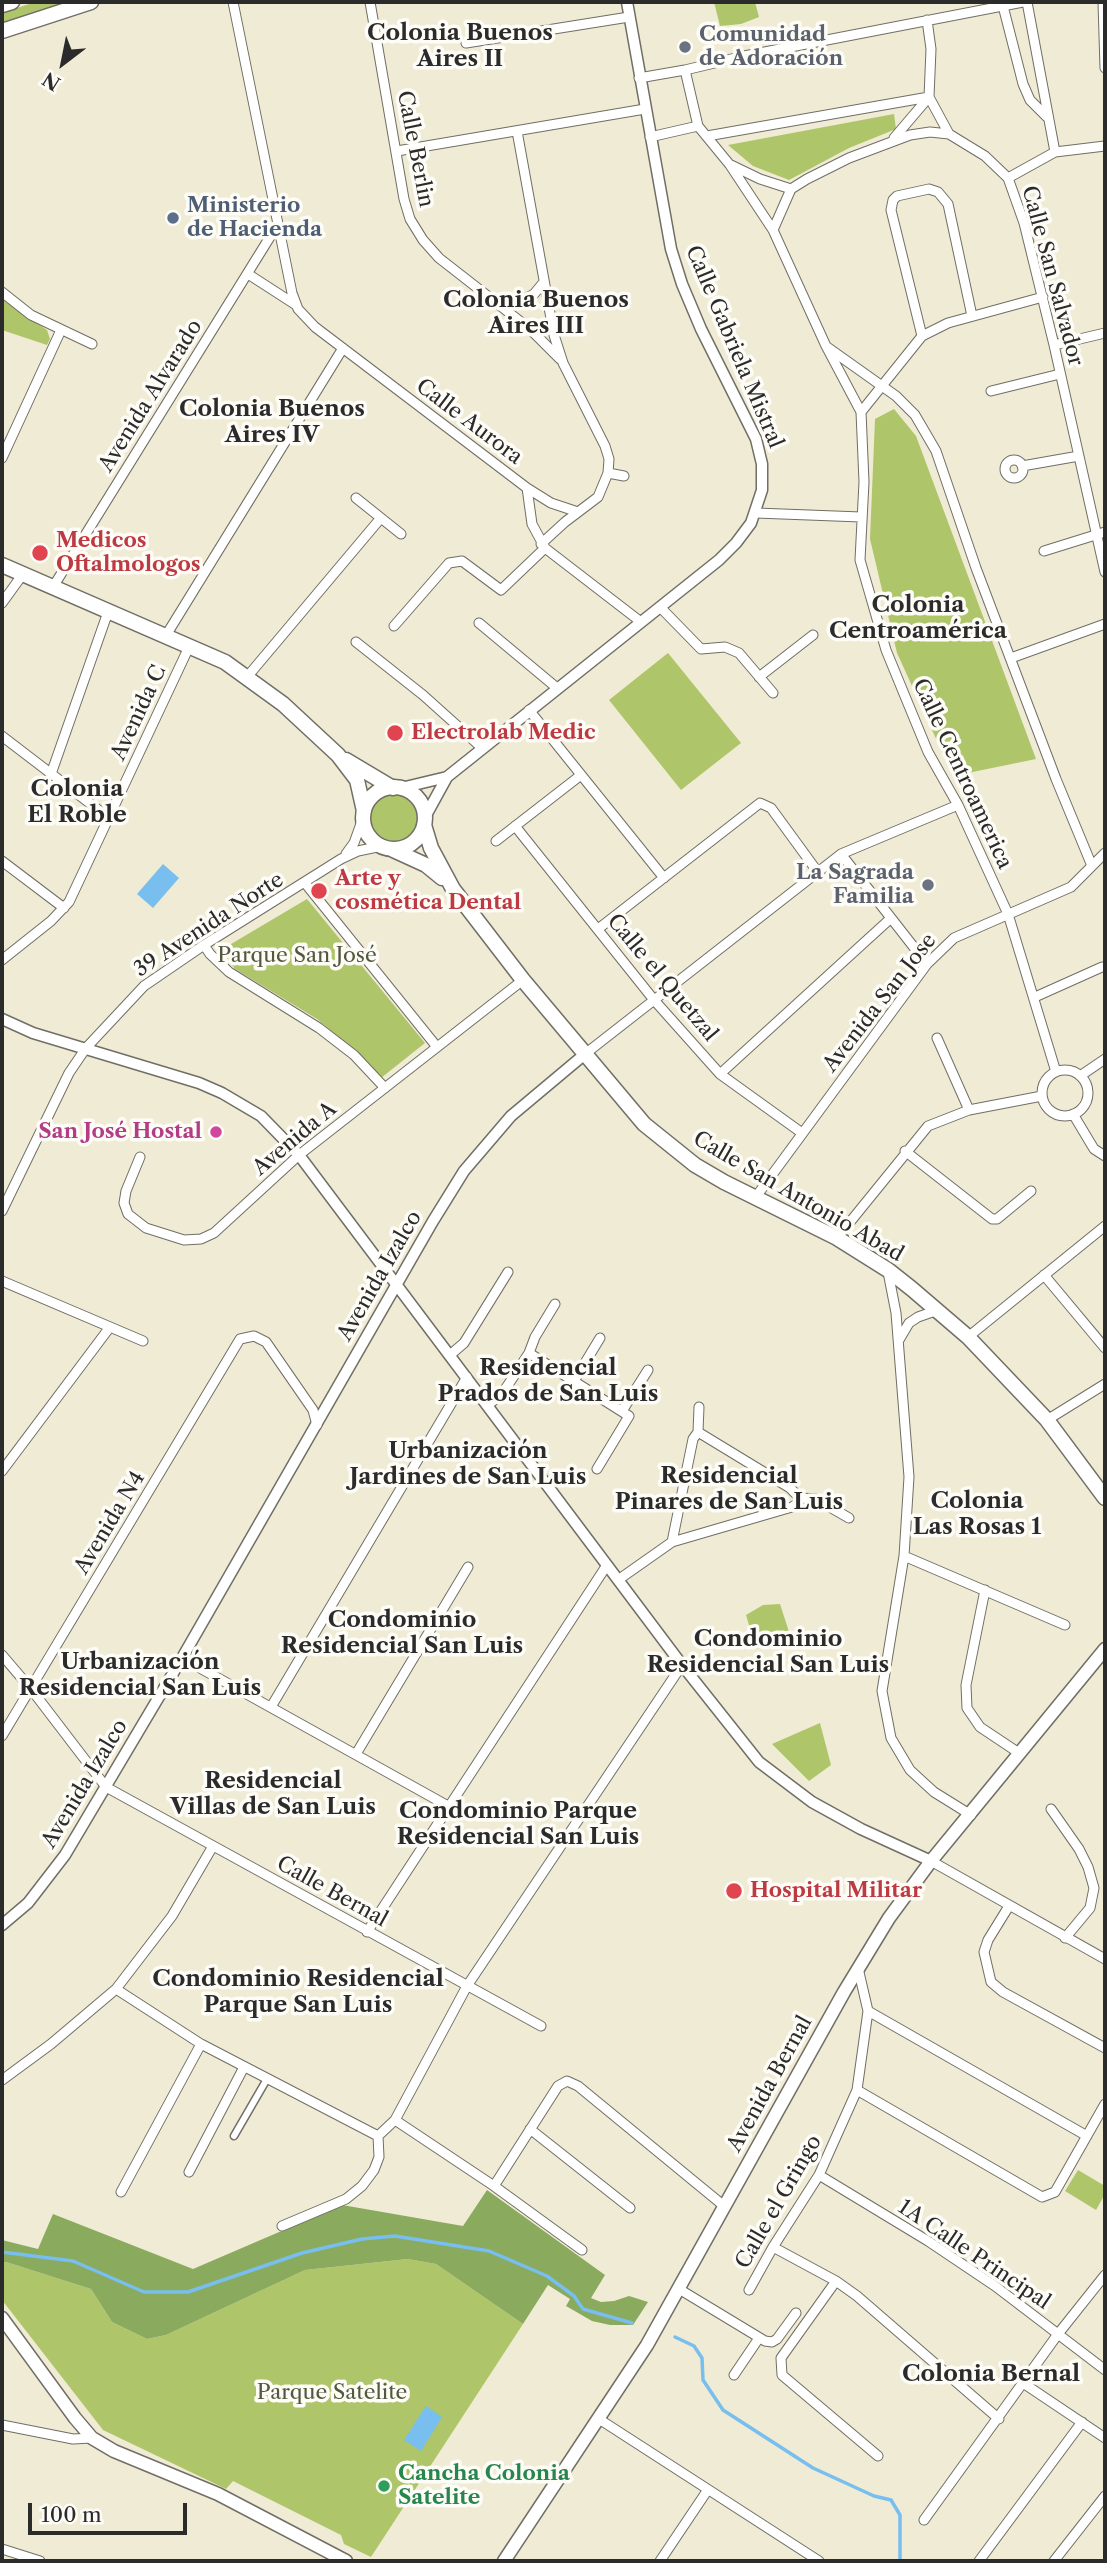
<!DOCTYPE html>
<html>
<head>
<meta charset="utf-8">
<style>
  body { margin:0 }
  #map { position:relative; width:1107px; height:2563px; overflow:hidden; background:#f0ebd4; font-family:"Libre Caslon Text",serif }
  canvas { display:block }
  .frame { position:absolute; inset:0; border:4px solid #2b2b2b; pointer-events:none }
  .north { position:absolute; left:28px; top:28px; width:70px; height:70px; -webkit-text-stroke:5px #fdfcf7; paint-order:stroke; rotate:212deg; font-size:19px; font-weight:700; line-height:28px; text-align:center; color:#2b2b2b }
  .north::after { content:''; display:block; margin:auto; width:24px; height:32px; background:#2b2b2b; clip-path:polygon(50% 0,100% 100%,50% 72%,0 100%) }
  .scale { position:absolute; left:28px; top:2503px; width:159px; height:32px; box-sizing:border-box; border:4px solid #2b2b2b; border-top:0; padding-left:9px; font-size:21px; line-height:24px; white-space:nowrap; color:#2b2b2b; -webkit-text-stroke:5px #fdfcf7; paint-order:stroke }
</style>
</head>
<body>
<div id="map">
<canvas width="1107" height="2563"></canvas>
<div class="frame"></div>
<div class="north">N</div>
<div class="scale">100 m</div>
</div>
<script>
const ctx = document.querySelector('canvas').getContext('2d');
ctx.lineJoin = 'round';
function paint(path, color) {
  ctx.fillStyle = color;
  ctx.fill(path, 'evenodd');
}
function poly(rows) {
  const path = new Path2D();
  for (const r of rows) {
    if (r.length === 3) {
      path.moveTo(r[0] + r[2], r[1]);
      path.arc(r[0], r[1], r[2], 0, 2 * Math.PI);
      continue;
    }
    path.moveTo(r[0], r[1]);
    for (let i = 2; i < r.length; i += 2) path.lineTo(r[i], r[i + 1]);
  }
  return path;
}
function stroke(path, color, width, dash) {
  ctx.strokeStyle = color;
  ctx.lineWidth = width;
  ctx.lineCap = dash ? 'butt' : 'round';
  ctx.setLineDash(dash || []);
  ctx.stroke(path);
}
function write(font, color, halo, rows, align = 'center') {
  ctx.font = font + ' "Libre Caslon Text",serif';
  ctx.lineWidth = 7;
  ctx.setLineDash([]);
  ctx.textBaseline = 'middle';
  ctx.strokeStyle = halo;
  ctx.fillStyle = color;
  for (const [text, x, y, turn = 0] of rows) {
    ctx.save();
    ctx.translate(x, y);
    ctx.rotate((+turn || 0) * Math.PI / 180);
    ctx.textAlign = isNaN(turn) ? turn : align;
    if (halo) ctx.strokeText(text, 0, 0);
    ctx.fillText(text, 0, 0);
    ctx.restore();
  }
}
paint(poly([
  [35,2,66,2,2,23,2,13],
  [714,2,755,2,759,17,741,24,720,26],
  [894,114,896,129,849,148,789,180,753,166,728,145],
  [2,299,47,330,50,339,47,345,2,330],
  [894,409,916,436,1036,759,953,776,897,653,870,539,875,419],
  [668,653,741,743,681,790,609,700],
  [394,818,25],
  [307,899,425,1043,381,1078,359,1054,317,1019,235,969,221,950],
  [780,1604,790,1635,756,1649,746,1615,763,1605],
  [820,1723,831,1765,809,1781,772,1744],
  [1078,2170,1105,2186,1105,2194,1096,2210,1065,2191],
  [408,2259,436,2264,523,2324,371,2557,344,2544,341,2535,233,2481,226,2489,103,2430,2,2300,2,2262,6,2262,91,2289,112,2322,147,2339,166,2335,305,2270]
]), '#aec56a');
paint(poly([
  [487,2190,605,2275,591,2298,601,2302,614,2301,629,2296,648,2302,633,2325,610,2325,592,2321,566,2306,570,2299,548,2285,523,2324,436,2264,408,2259,305,2270,166,2335,147,2339,112,2322,91,2289,6,2262,2,2262,2,2240,38,2249,53,2214,193,2269,342,2205,463,2226]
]), '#8aaa5e');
paint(poly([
  [163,864,179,878,153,908,137,894],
  [426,2406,442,2417,421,2451,404,2440]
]), '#78beef');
stroke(poly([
  [2,2252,73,2261,144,2292,188,2292,302,2253,362,2239,395,2236,489,2251,547,2276,574,2296,583,2309,632,2323],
  [675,2337,694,2346,702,2358,703,2380,723,2410,813,2468,874,2496,891,2500,900,2515,900,2561]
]), '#78beef', 3.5);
const pedestrian = poly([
  [234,2136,267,2079]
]);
const minor = poly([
  [233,2,292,293,298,309,315,327,527,488,551,503,578,512],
  [370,2,404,199,410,219,423,240,439,258,530,329,560,359],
  [1027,2,1055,152],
  [1103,2,1105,68],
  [1003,6,1023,84,1030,100,1047,117],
  [927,20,931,49,929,97,949,134,985,156,1008,178,1024,223,1054,345,1105,572],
  [466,43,629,17],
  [685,70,698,126,730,165,773,230,826,346,861,412,864,482,860,560,886,650,902,689,928,752,958,805,1008,914,1056,1072],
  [639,78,685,70,744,56,1023,2],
  [517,131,554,335,563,363,605,446,609,459,608,473,598,497,565,522,541,544],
  [707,136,929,97],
  [650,137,698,126],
  [894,138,929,97],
  [397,151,645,109],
  [731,165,760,179,791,189],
  [1008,178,1055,152,1105,146],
  [773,230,791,189,807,179,849,158,910,135,930,132,949,134],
  [248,274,296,305],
  [2,292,31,315,92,344],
  [493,300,527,298,534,294,544,282],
  [922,336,891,210,893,200,897,196,929,189,938,192,948,204,972,316],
  [1054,345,1105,333],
  [827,347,896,396,915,415,936,451,976,568,1056,779,1092,866],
  [991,391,1060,374],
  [861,412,922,336,948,323,1043,297],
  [2,458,61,330],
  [1014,469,9],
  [1022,466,1079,456],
  [608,473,624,476],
  [527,488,532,524,545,548,641,622],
  [356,498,401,534],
  [756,513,861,517],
  [1044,551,1105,532],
  [53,587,278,224],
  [2,603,23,574],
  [660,607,701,649,725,647,739,653,773,693],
  [479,623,557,688],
  [394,626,449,563,462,561,501,590,545,548],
  [165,637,343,348],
  [356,642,423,695,482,748],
  [1011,658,1105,624],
  [247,677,380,519],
  [759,677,813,635],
  [529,710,664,878],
  [2,736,109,818],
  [51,774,108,612],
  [515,826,654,1000,720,1074,802,1133],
  [496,841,581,775],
  [346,854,354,843,363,818],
  [841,854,927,964],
  [2,861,64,908],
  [305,883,437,1047],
  [598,929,760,803,771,808,817,871],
  [204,945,210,954,229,972,319,1028,354,1055,385,1088],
  [2,960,51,921,69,902,189,647],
  [1035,997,1102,967],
  [937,1038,969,1110],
  [585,1054,841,854,958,805],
  [1065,1093,23],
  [720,1074,890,919],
  [1080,1076,1105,1059],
  [1073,1114,1094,1149,1105,1156],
  [905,1151,992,1219,997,1219,1031,1191],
  [140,1157,126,1191,124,1203,128,1214,146,1228,184,1240,201,1239,214,1233,299,1155,523,980],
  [755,1198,927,964,954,938,1071,887,1105,853],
  [2,1211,69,1073,86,1048,144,986,204,945,341,859,358,851,382,846],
  [837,1238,928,1126,969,1110,1042,1096],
  [888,1272,896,1313,909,1477,904,1556,882,1691,891,1738,910,1770,934,1792,971,1815],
  [1044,1275,1105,1348],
  [2,1281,143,1341],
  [968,1337,1105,1226],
  [899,1340,909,1323,918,1317,938,1310],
  [529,1353,629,1416,597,1469],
  [450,1355,464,1343,508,1272],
  [574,1381,600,1338],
  [488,1405,502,1394,529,1353,535,1337,555,1304],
  [622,1411,648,1370],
  [1047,1420,1105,1384],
  [698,1432,790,1488,800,1498,816,1499,849,1518],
  [2,1471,110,1327],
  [672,1542,693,1439,698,1432,699,1407],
  [904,1556,1065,1625],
  [618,1580,672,1542,792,1507,798,1503,800,1498],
  [985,1590,966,1685,967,1708,980,1727,1019,1753],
  [2,1655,31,1689,106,1787,541,2026],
  [182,1658,448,1806],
  [271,1707,467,1377],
  [2,1736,240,1339,254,1336,266,1342,313,1410,317,1425],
  [356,1754,468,1567],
  [1051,1809,1079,1849,1088,1867,1094,1888,1090,1908,1065,1938],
  [931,1861,1105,1959],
  [1009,1906,988,1940,984,1952,991,1982,1003,1992,1105,2048],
  [367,1932,607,1565],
  [116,1989,201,2044,378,2136],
  [868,2011,1087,2136],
  [2,2080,51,2044,116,1989,172,1916,213,1846],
  [857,2090,1042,2197,1055,2192,1105,2104],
  [395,2120,494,2186,582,2250],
  [530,2129,630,2208],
  [378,2136,395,2120,467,1986,682,1665],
  [189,2172,244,2067],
  [819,2175,928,2241,995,2286,1105,2370],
  [494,2186,558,2086,567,2081,578,2086,724,2206],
  [121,2192,201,2044],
  [282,2226,346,2199,362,2186,374,2170,379,2157,378,2136],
  [773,2247,836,2281,857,2296,999,2419],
  [836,2281,781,2358,782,2375,878,2456],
  [679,2289,765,2341,772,2342,777,2339,796,2313],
  [749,2290,773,2247,819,2175,857,2090,868,2011,858,1968],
  [734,2375,759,2338],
  [1023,2383,1105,2438],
  [599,2419,819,2561],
  [2,2425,73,2439,92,2438],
  [924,2520,1058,2334,1105,2275],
  [2,2549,40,2561],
  [660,2561,707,2491],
  [979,2561,1082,2422],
  [1054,2561,1105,2496]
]);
const tertiary = poly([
  [401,788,447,777],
  [425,817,447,777,719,560,736,543,751,523,762,490,762,464,756,439,701,329,682,284,671,249,627,2],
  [2,1019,33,1033,199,1083,222,1093,261,1116,299,1155,682,1665,759,1762,812,1802,861,1829,931,1861],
  [2,1925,28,1903,65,1855,182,1658,433,1221,464,1171,511,1116,585,1054]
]);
const secondary = poly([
  [2,2318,75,2418,92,2438,114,2451,218,2494,346,2561],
  [504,2561,647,2345,844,1992,889,1918,931,1861,1105,1649]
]);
const primary = poly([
  [2,5,12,2],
  [2,31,91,2],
  [2,565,225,662,283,704,338,755,357,780,364,811],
  [346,760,393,788],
  [394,818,31],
  [424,825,431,848,453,889,523,980,644,1124,695,1165,724,1182,837,1238,888,1270,912,1289,968,1337,1047,1420,1105,1498],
  [391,849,426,865,442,878]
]);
stroke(pedestrian, '#706e66', 9);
stroke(minor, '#706e66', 11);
stroke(tertiary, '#706e66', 13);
stroke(secondary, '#706e66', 15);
stroke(primary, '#706e66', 17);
stroke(pedestrian, '#fff', 6);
stroke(minor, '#fff', 9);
stroke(tertiary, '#fff', 10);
stroke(secondary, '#fff', 12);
stroke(primary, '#fff', 14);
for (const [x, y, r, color] of [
  [685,47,7,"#6b7280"],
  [173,218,7,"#5c6f8a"],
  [40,553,9,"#e0444e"],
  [395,733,9,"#e0444e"],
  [928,885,7,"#6b7280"],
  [319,891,9,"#e0444e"],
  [216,1132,7,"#d1479c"],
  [734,1891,9,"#e0444e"],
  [384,2486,7,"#2e9e5b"]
]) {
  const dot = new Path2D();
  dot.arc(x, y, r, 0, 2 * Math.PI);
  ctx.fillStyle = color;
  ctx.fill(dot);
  stroke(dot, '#fdfcf7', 2.5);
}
write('bold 21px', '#5b616d', '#fdfcf7', [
  ["Comunidad",699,35],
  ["de Adoración",699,59],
  ["La Sagrada",914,873,"right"],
  ["Familia",914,897,"right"]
], 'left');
write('21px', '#2b2b2b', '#fdfcf7', [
  ["Calle Berlin",415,149,79],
  ["Calle San Salvador",1052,276,75],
  ["Calle Gabriela Mistral",734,347,67],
  ["Avenida Alvarado",151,396,-58],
  ["Calle Aurora",469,422,37],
  ["Avenida C",139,713,-65],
  ["Calle Centroamerica",962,774,65],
  ["39 Avenida Norte",209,925,-33],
  ["Calle el Quetzal",662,978,50],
  ["Avenida San Jose",880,1003,-52],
  ["Avenida A",295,1139,-40],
  ["Calle San Antonio Abad",798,1197,30],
  ["Avenida Izalco",380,1276,-60],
  ["Avenida N4",110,1523,-59],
  ["Avenida Izalco",85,1784,-59],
  ["Calle Bernal",332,1892,29],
  ["Avenida Bernal",770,2084,-61],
  ["Calle el Gringo",779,2202,-60],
  ["1A Calle Principal",974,2255,34]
]);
write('bold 21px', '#4e5e75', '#fdfcf7', [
  ["Ministerio",187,206],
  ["de Hacienda",187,230]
], 'left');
write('bold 21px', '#be3a42', '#fdfcf7', [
  ["Medicos",56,541],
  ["Oftalmologos",56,565],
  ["Electrolab Medic",411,733],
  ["Arte y",335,879],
  ["cosmética Dental",335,903],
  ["Hospital Militar",750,1891]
], 'left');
write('21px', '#52593e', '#fdfcf7', [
  ["Parque San José",297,956],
  ["Parque Satelite",332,2393]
]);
write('bold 21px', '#b23c85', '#fdfcf7', [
  ["San José Hostal",202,1132]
], 'right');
write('bold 21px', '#27864d', '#fdfcf7', [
  ["Cancha Colonia",398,2474],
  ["Satelite",398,2498]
], 'left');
write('bold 23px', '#2b2b2b', '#fdfcf7', [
  ["Colonia Buenos",460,33],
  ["Aires II",460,59],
  ["Colonia Buenos",536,300],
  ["Aires III",536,326],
  ["Colonia Buenos",272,409],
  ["Aires IV",272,435],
  ["Colonia",918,605],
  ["Centroamérica",918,631],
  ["Colonia",77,789],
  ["El Roble",77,815],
  ["Residencial",548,1368],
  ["Prados de San Luis",548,1394],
  ["Urbanización",468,1451],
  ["Jardines de San Luis",468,1477],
  ["Residencial",729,1476],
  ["Pinares de San Luis",729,1502],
  ["Colonia",977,1501],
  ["Las Rosas 1",977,1527],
  ["Condominio",402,1620],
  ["Residencial San Luis",402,1646],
  ["Condominio",768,1639],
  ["Residencial San Luis",768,1665],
  ["Urbanización",140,1662],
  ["Residencial San Luis",140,1688],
  ["Residencial",273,1781],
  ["Villas de San Luis",273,1807],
  ["Condominio Parque",518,1811],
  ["Residencial San Luis",518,1837],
  ["Condominio Residencial",298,1979],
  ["Parque San Luis",298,2005],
  ["Colonia Bernal",991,2374]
]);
</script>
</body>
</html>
